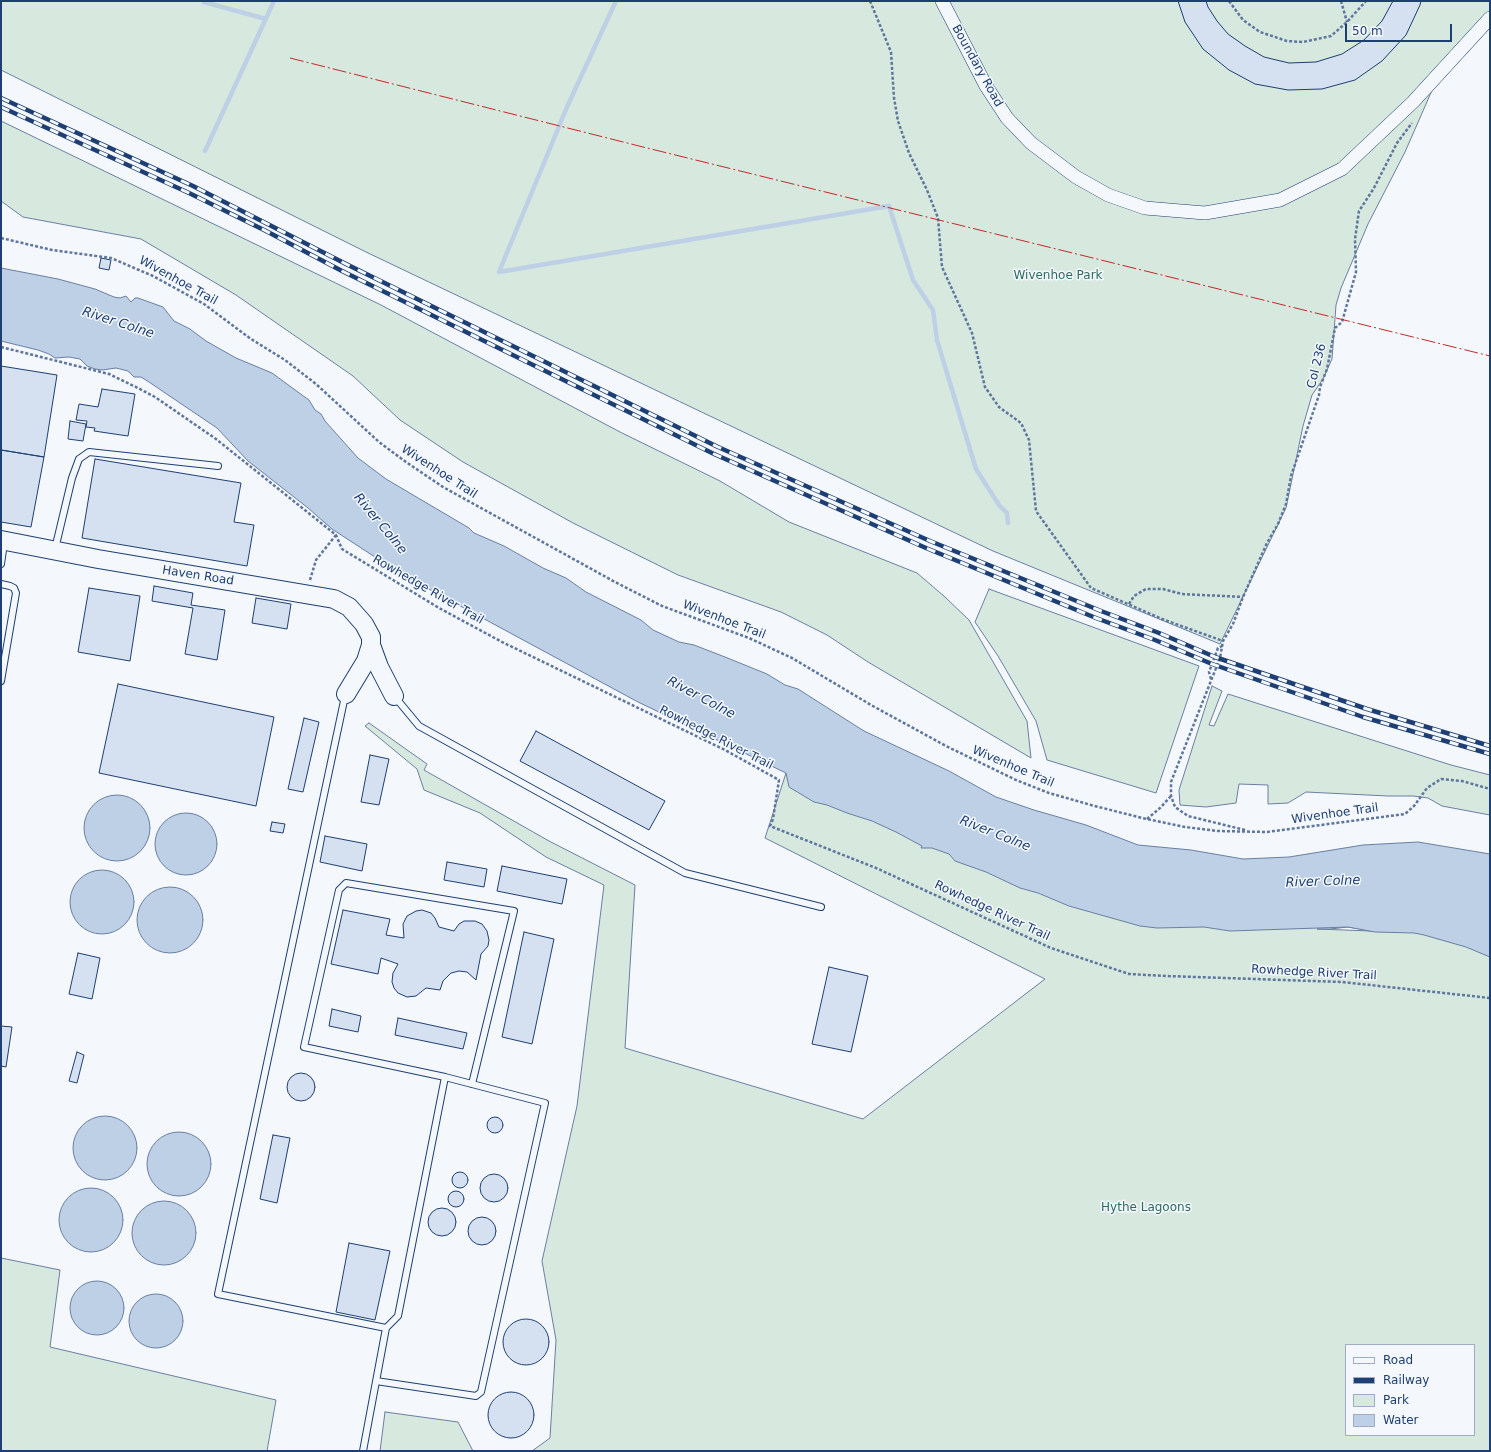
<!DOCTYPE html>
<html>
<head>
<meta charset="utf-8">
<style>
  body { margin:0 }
  #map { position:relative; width:1491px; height:1452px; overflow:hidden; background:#f4f7fb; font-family:"DejaVu Sans",sans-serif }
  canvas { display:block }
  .frame { position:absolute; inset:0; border:2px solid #1d3f73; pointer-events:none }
  .legend { position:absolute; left:1345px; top:1344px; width:130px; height:92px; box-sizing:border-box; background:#f4f7fb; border:1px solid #9eadc5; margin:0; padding:5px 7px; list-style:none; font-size:12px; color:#1d3f73 }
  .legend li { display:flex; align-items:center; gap:8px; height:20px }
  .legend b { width:20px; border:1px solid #9eadc5 }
  .scale { position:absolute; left:1345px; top:24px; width:107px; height:18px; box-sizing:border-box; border:2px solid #1d3f73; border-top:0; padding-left:5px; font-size:12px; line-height:14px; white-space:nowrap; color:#1d3f73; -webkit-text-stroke:3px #f4f7fb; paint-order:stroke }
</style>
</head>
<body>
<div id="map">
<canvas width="1491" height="1452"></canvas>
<div class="frame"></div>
<ul class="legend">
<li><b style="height:5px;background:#f4f7fb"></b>Road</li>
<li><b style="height:5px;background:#1d3f73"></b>Railway</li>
<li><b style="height:11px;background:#d7e8df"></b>Park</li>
<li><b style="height:11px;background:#bed0e5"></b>Water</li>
</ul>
<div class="scale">50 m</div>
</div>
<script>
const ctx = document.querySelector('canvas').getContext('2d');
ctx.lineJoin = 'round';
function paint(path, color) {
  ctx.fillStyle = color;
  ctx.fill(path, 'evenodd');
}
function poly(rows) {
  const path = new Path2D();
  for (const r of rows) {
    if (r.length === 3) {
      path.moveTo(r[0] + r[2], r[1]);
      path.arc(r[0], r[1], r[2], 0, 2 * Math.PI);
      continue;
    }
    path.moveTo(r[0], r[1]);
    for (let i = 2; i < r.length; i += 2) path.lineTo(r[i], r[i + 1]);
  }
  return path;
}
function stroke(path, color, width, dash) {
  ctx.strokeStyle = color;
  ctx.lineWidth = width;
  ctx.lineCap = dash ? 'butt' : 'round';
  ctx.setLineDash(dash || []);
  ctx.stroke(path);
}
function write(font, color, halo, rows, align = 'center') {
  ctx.font = font + ' "DejaVu Sans",sans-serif';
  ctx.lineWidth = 3;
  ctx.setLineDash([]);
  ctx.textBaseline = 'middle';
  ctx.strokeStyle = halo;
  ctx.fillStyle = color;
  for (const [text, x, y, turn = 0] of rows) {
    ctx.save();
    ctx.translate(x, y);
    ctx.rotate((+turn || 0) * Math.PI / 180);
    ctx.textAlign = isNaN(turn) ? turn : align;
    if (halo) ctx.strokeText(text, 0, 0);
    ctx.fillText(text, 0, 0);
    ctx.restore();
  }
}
const green = poly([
  [1,1,1490,1,1490,18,1440,72,1405,152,1368,224,1341,288,1336,305,1332,359,1323,379,1312,395,1303,426,1286,508,1220,644,993,551,366,252,1,70,1,1],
  [1,121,381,305,620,432,720,481,789,522,917,573,945,597,969,620,1027,721,1031,758,868,662,827,635,781,612,678,575,573,523,463,462,400,420,353,376,236,295,141,239,23,217,1,201,1,121],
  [989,589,1199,666,1156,793,1047,760,1036,721,998,656,975,622,989,589],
  [1212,686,1222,691,1209,725,1214,726,1228,694,1451,765,1490,775,1490,815,1442,806,1428,798,1413,796,1388,796,1306,792,1288,803,1268,804,1268,785,1239,784,1236,803,1206,807,1180,805,1179,790,1212,686],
  [369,723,427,764,424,770,549,841,635,885,625,1048,863,1119,1045,979,765,838,786,773,1490,942,1490,1451,532,1451,550,1438,556,1340,542,1261,577,1106,604,885,546,857,480,813,424,790,417,769,365,726,369,723],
  [1348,927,1371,931,1317,929,1330,929,1348,927],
  [1346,1345,1474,1345,1474,1435,1346,1435,1346,1345],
  [1,1258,60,1270,50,1347,276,1400,267,1451,1,1451,1,1258],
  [385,1412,458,1422,473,1451,380,1451,385,1412]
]);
paint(green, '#d7e8df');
stroke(green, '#687fa3', 1);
const water = poly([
  [1,268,58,279,95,289,114,297,120,298,126,296,131,302,135,298,138,298,163,307,174,321,190,329,206,341,236,358,272,373,302,395,309,400,315,410,321,414,325,421,358,458,386,479,469,528,474,533,504,546,543,568,566,578,586,592,641,620,653,630,679,642,694,645,725,657,767,674,785,685,798,689,864,731,949,771,996,797,1034,810,1086,825,1138,845,1191,850,1243,859,1289,857,1363,845,1418,842,1490,854,1490,957,1466,947,1424,935,1414,933,1375,932,1348,927,1230,931,1204,927,1157,928,1140,926,1069,906,1038,893,1020,888,986,872,955,861,949,854,932,848,921,848,922,846,896,832,872,821,847,813,827,805,814,802,789,787,786,773,638,702,401,574,332,529,308,508,248,461,217,428,149,382,141,377,134,377,128,371,116,368,102,370,95,369,87,366,80,359,69,357,55,358,49,354,38,350,1,341,1,268],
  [117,828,33],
  [186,844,31],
  [102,902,32],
  [170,920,33],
  [105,1148,32],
  [179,1164,32],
  [91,1220,32],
  [164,1233,32],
  [97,1308,27],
  [156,1321,27]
]);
paint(water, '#bed0e5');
stroke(water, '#687fa3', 1);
stroke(poly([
  [204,1,204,2,266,19],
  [616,1,567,107,499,272,889,206,913,280,933,310,937,340,976,469,999,505,1007,513,1008,523],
  [205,151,274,1]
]), '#bed0e5', 4.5);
const building = poly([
  [1178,1,1206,1,1208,7,1217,21,1228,34,1245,46,1264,57,1289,63,1316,62,1342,54,1364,40,1382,21,1393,1,1421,1,1420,5,1406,35,1382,61,1355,80,1322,89,1288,90,1255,84,1229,70,1203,49,1185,22,1178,1],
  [101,258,111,260,109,270,99,268,101,258],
  [1,366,57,375,44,457,1,450,1,366],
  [102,389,135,394,128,436,94,431,95,428,86,427,87,421,76,420,79,404,98,407,102,389],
  [70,421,86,424,83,441,68,439,70,421],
  [1,450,44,457,31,527,1,522,1,450],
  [95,459,241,483,234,522,254,525,247,566,82,538,95,459],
  [154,586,193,593,191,605,225,610,217,660,185,654,193,608,152,601,154,586],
  [89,588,140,596,130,661,78,652,89,588],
  [256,598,291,604,287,629,252,623,256,598],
  [118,684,274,717,256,806,99,773,118,684],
  [304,718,319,722,303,792,288,789,304,718],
  [536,731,665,801,649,830,520,761,536,731],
  [370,755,389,759,379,805,361,802,370,755],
  [272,822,285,824,283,833,270,831,272,822],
  [325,836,367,844,362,871,320,862,325,836],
  [447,862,487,869,484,887,444,880,447,862],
  [502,866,567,879,562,904,497,891,502,866],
  [343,910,390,919,386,935,404,938,403,924,407,916,416,911,422,910,431,913,435,918,439,927,454,931,459,924,464,921,475,921,482,924,487,931,489,940,488,946,481,954,476,980,467,972,459,971,451,973,443,981,440,990,426,988,416,996,407,997,398,993,394,988,392,982,393,973,398,964,381,958,378,974,331,964,343,910],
  [524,932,554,939,532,1044,502,1037,524,932],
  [78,953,100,958,92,999,69,994,78,953],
  [829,967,868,976,851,1052,812,1044,829,967],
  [332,1009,361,1016,358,1032,329,1026,332,1009],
  [398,1018,467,1033,463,1049,395,1035,398,1018],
  [1,1026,12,1027,6,1067,1,1066,1,1026],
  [77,1052,84,1055,77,1083,69,1081,77,1052],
  [301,1087,14],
  [495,1125,8],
  [273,1135,290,1138,277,1203,260,1199,273,1135],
  [460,1180,8],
  [494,1188,14],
  [456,1199,8],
  [442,1222,14],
  [482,1231,14],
  [349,1243,390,1251,375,1320,336,1312,349,1243],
  [526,1342,23],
  [511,1415,23]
]);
paint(building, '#d5e0f0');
stroke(building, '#1d3f73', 1);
const lane = poly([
  [55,549,72,478,79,459,89,452,218,466],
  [1,564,4,543],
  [1,584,10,586,14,588,16,593,1,681],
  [345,696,218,1294,386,1328,363,1451],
  [395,697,419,726,685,873,821,907],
  [445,1077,304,1047,339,890,346,883,514,911,472,1084],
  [376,1381,476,1396,481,1392,545,1103,445,1077,398,1316,386,1328]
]);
const street = poly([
  [942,1,986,86,1007,118,1031,143,1076,177,1108,195,1145,208,1205,213,1280,200,1342,169,1413,102,1490,18]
]);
const secondary = poly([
  [1,540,98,559,334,599,349,607,364,624,371,637,371,645,366,661,346,694],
  [371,645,379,667,394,696]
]);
stroke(lane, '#1d3f73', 8);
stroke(street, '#1d3f73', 14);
stroke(secondary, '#1d3f73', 20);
stroke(poly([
  [870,1,891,52,894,98,898,121,909,153,927,190,938,218,942,267,972,333,985,387,999,407,1021,423,1029,440,1036,511,1091,588,1162,619,1223,641],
  [1229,1,1243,20,1260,32,1287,41,1303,42,1331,36,1347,22,1366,1],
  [1341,1,1347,22],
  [1,238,52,250,111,258,153,276,204,304,251,339,285,360,316,384,379,442,406,462,443,487,615,582,662,606,749,638,792,658,871,705,946,746,1016,780,1049,793,1091,805,1142,818,1185,827,1218,831,1267,832,1405,814,1414,806,1427,788,1441,779,1462,781,1490,789],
  [1,347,109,374,138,388,155,397,216,439,336,535,342,549,439,608,502,642,725,750,779,780,773,819,770,826,876,868,1051,948,1129,974,1167,976,1342,982,1490,998],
  [310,580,316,560,336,535],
  [1129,604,1134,596,1146,589,1163,589,1182,594,1243,597],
  [1211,679,1209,672,1218,648,1222,646],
  [1147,819,1160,808,1171,796],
  [1245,830,1188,816,1175,807,1171,796,1171,782,1220,658,1223,641,1233,624,1243,597,1267,543,1278,524,1286,504,1291,476,1319,395,1320,387,1327,369,1335,328,1342,322,1356,272,1355,239,1359,211,1374,188,1397,143,1412,123]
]), '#5e769c', 2.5, [3, 2]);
stroke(lane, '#f4f7fb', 6);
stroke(street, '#f4f7fb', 13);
stroke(secondary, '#f4f7fb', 18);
const rail = poly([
  [1,98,193,186,346,264,718,447,930,541,1101,611,1159,633,1215,657,1367,709,1490,746],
  [1,107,189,193,266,231,342,271,714,454,926,548,1096,618,1155,640,1212,664,1363,717,1490,754]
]);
stroke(rail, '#1d3f73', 4.5);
stroke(rail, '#f4f7fb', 3, [9]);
stroke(poly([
  [290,58,643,147,1490,356]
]), '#c62828', 1, [14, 3, 2, 3]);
write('12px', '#1d3f73', '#f4f7fb', [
  ["Boundary Road",977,66,61],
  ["Wivenhoe Trail",178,281,29],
  ["Col 236",1317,366,-76],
  ["Wivenhoe Trail",439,472,33],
  ["Haven Road",198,576,9],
  ["Rowhedge River Trail",428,590,30],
  ["Wivenhoe Trail",724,620,21],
  ["Rowhedge River Trail",716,738,27],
  ["Wivenhoe Trail",1013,767,23],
  ["Wivenhoe Trail",1335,814,-8],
  ["Rowhedge River Trail",992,911,25],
  ["Rowhedge River Trail",1314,973,3]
]);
write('12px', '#2c6c60', '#f4f7fb', [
  ["Wivenhoe Park",1058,276],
  ["Hythe Lagoons",1146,1208]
]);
write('italic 13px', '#1d3f73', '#f4f7fb', [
  ["River Colne",118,323,18],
  ["River Colne",380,524,50],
  ["River Colne",701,698,28],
  ["River Colne",995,834,22],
  ["River Colne",1323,882,-2]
]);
</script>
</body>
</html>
